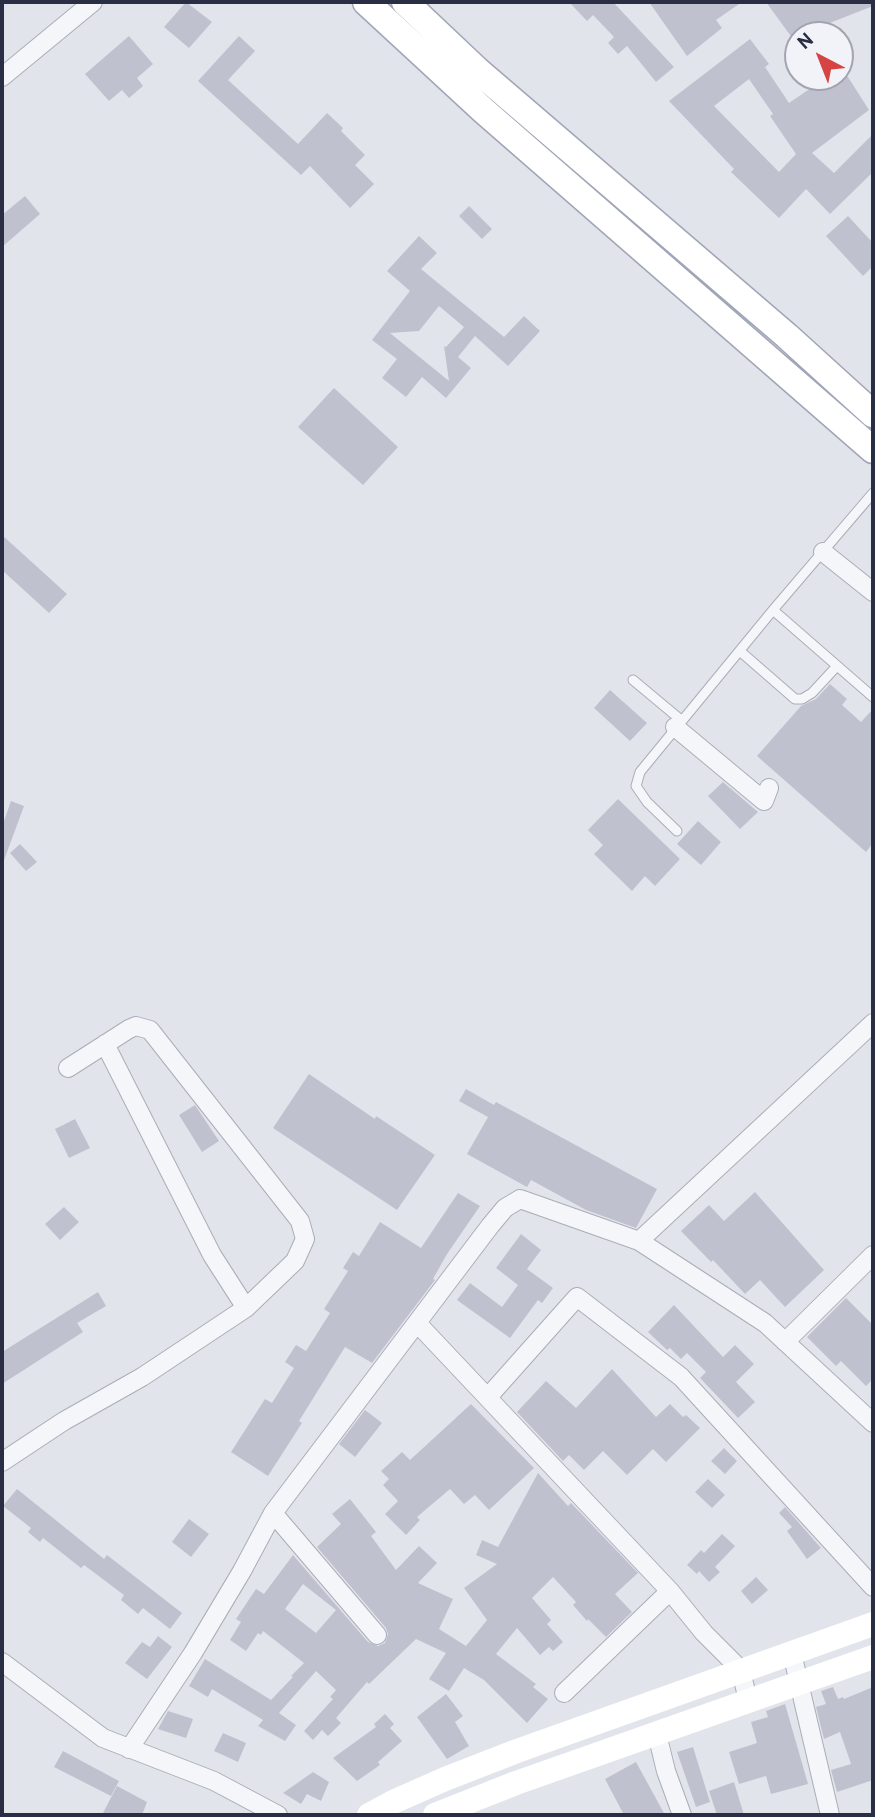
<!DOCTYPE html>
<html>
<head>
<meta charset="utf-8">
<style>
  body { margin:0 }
  #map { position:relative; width:875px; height:1817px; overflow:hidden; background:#e2e4eb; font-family:Overpass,sans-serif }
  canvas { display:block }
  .frame { position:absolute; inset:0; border:4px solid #292e44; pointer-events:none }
  .north { position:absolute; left:784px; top:21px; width:70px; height:70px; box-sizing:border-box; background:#f2f3f8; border:2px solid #a2a4b0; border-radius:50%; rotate:318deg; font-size:19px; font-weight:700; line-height:28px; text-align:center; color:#292e44 }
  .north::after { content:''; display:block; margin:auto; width:24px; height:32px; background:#d54442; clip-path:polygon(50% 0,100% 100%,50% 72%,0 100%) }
</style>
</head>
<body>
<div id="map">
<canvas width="875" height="1817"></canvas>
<div class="frame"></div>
<div class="north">N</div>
</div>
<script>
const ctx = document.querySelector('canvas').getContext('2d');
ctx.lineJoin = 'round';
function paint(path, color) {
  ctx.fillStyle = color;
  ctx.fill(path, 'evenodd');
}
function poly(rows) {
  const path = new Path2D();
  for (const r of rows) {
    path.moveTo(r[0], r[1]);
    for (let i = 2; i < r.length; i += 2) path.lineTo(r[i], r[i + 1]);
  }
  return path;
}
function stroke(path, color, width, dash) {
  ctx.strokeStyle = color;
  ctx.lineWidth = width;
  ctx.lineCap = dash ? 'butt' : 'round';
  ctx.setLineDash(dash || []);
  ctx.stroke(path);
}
paint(poly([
  [186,2,212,22,189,48,164,27],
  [569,2,613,2,674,67,656,82,627,46,618,54,608,43,614,37,593,15,587,21],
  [649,2,742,2,716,20,722,28,687,56],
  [766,2,873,2,873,6,817,28,822,35,790,35],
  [129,36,153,64,137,78,143,86,129,98,122,90,109,101,85,74],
  [239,36,255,51,228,80,298,144,327,113,343,128,341,131,365,155,355,165,374,184,350,208,310,166,301,175,198,81],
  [750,39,769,64,765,67,789,103,827,77,848,77,869,110,812,153,834,173,873,134,873,172,830,214,806,189,779,218,731,172,734,169,669,101],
  [749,79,773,114,770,116,796,154,779,172,714,106],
  [25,196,40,214,2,247,2,215],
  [469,206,492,229,482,239,459,216],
  [848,216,873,243,873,266,863,276,826,236],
  [419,236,437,253,421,269,504,337,524,316,540,331,508,366,475,336,458,357,471,368,446,398,422,377,406,397,382,378,397,359,372,340,410,291,387,271],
  [439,306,464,327,446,347,444,346,449,381,390,333,419,331],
  [334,388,398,447,363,485,298,427],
  [2,535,67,594,49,613,2,570],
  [830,684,847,699,842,705,861,722,873,709,873,843,866,852,757,756,801,706,816,699],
  [610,690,647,723,630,741,594,708],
  [723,782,758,812,740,829,708,796],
  [618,799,680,859,655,886,645,876,632,891,594,854,603,845,588,830],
  [11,801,24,806,3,863,2,827],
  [698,821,721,842,701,865,677,844],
  [20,844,37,862,26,871,10,853],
  [309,1074,375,1119,376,1116,435,1155,397,1210,273,1128],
  [466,1089,494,1105,496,1102,657,1189,636,1228,586,1210,531,1180,527,1187,467,1154,488,1117,459,1101],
  [195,1105,219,1141,202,1152,179,1115],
  [75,1119,90,1148,69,1158,55,1129],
  [755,1192,824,1270,785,1307,760,1280,745,1294,713,1260,711,1262,681,1231,709,1205,724,1221],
  [458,1193,480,1206,447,1254,433,1279,435,1280,372,1363,345,1347,299,1421,302,1423,268,1476,231,1452,265,1399,272,1403,294,1368,285,1362,296,1345,306,1351,330,1313,324,1309,348,1271,343,1268,353,1252,359,1256,380,1222,421,1248],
  [64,1207,79,1222,60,1240,45,1224],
  [521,1234,541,1250,527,1269,553,1288,542,1303,538,1300,510,1338,457,1300,470,1283,502,1307,518,1285,496,1268],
  [98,1292,106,1306,77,1323,83,1332,2,1384,2,1352],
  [846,1298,873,1325,873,1379,866,1386,841,1361,836,1366,807,1337],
  [674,1305,723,1357,735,1345,754,1364,736,1382,755,1402,738,1418,700,1378,706,1372,687,1353,681,1359,670,1348,667,1350,648,1332],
  [612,1369,656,1417,670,1404,683,1417,686,1415,700,1428,666,1462,653,1449,627,1475,603,1451,584,1470,569,1455,563,1461,517,1412,546,1381,576,1408],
  [471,1404,534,1468,489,1510,475,1495,464,1504,450,1489,417,1517,420,1520,406,1535,385,1514,398,1501,383,1485,389,1479,381,1471,402,1452,410,1460],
  [365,1410,382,1423,355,1457,339,1444],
  [724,1448,737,1461,725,1474,711,1461],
  [538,1473,568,1506,571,1503,638,1573,615,1594,632,1612,606,1637,588,1619,587,1621,573,1605,576,1602,553,1577,532,1598,551,1620,547,1624,563,1642,553,1651,549,1647,540,1655,517,1628,496,1654,536,1684,533,1687,548,1699,527,1723,484,1680,464,1668,449,1691,429,1679,446,1653,416,1639,369,1684,367,1682,336,1718,341,1723,328,1736,322,1730,313,1740,304,1731,333,1699,330,1697,336,1690,316,1671,279,1713,296,1725,285,1741,258,1726,263,1720,212,1689,208,1697,189,1686,205,1659,271,1700,293,1677,291,1676,304,1663,263,1631,261,1635,258,1633,246,1651,230,1640,241,1622,236,1619,256,1589,264,1594,293,1555,368,1642,378,1646,385,1643,388,1634,386,1628,317,1547,341,1524,332,1514,350,1499,376,1532,371,1536,396,1570,419,1546,437,1563,418,1583,453,1599,439,1629,466,1646,487,1620,464,1588,497,1564,476,1555,482,1540,498,1547],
  [303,1584,336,1610,316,1633,285,1609],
  [708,1479,725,1495,712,1508,695,1492],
  [17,1489,104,1559,107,1555,182,1613,170,1629,143,1608,138,1614,121,1600,124,1595,84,1565,81,1568,43,1538,40,1542,28,1532,31,1528,3,1506],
  [785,1507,821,1548,807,1559,787,1531,792,1527,779,1513],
  [189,1519,209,1534,191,1557,172,1542],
  [722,1534,735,1546,715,1567,720,1572,709,1582,699,1571,697,1574,687,1565,701,1550,704,1553],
  [756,1577,768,1590,752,1604,741,1591],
  [158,1636,172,1647,147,1679,125,1663,142,1642,150,1647],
  [833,1687,838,1699,843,1697,844,1699,873,1687,873,1780,837,1792,831,1770,851,1764,840,1732,824,1739,816,1707,826,1704,821,1691],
  [446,1694,463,1716,455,1722,469,1746,447,1759,417,1717],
  [785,1704,808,1784,771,1794,766,1776,739,1784,729,1752,757,1743,751,1722,768,1717,766,1711],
  [168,1711,193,1719,186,1738,158,1729],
  [385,1714,394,1724,390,1728,402,1741,378,1762,380,1765,357,1781,333,1758,376,1727,374,1724],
  [223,1733,246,1743,238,1762,214,1751],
  [693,1747,710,1802,696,1807,677,1752],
  [63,1751,119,1781,111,1796,54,1767],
  [636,1762,665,1815,624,1815,605,1779],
  [313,1772,329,1782,321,1801,307,1794,301,1804,283,1793],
  [734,1782,744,1815,717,1815,709,1791],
  [117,1786,147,1802,142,1815,102,1815]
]), '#bfc2ce');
const lane = poly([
  [773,610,873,697],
  [741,652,795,699,802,699,812,693,837,666],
  [633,680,681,720],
  [677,831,647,802,636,786,640,772,773,610,873,493]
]);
const street = poly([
  [2,77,93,2],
  [823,552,873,592],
  [675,727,764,801,769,788],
  [105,1044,212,1255,246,1308],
  [639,1241,873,1023],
  [418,1324,670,1591,704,1633,741,1670,748,1701],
  [785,1342,873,1255],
  [488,1397,577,1297,681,1377,873,1587],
  [2,1462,64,1421,142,1377,246,1308,295,1261,305,1239,300,1221,150,1030,136,1026,129,1029,68,1068],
  [273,1513,377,1635],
  [792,1653,830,1815],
  [2,1662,103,1738,214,1781,278,1815],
  [564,1693,670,1591],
  [657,1734,666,1771,682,1815],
  [129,1749,193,1653,242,1571,273,1513,490,1226,505,1208,520,1199,639,1241,765,1323,873,1423]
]);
const primary = poly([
  [366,2,484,111,873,450],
  [405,2,477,70,787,336,873,414]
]);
stroke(lane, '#aaadb9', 11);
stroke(street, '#aaadb9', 20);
stroke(primary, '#a0a6b7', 29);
stroke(lane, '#f5f6f9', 9);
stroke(street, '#f5f6f9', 18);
stroke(poly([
  [369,1815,393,1802,445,1779,517,1751,873,1624],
  [435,1815,516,1783,873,1657]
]), '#fff', 24);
stroke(primary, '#fff', 26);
</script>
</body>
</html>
